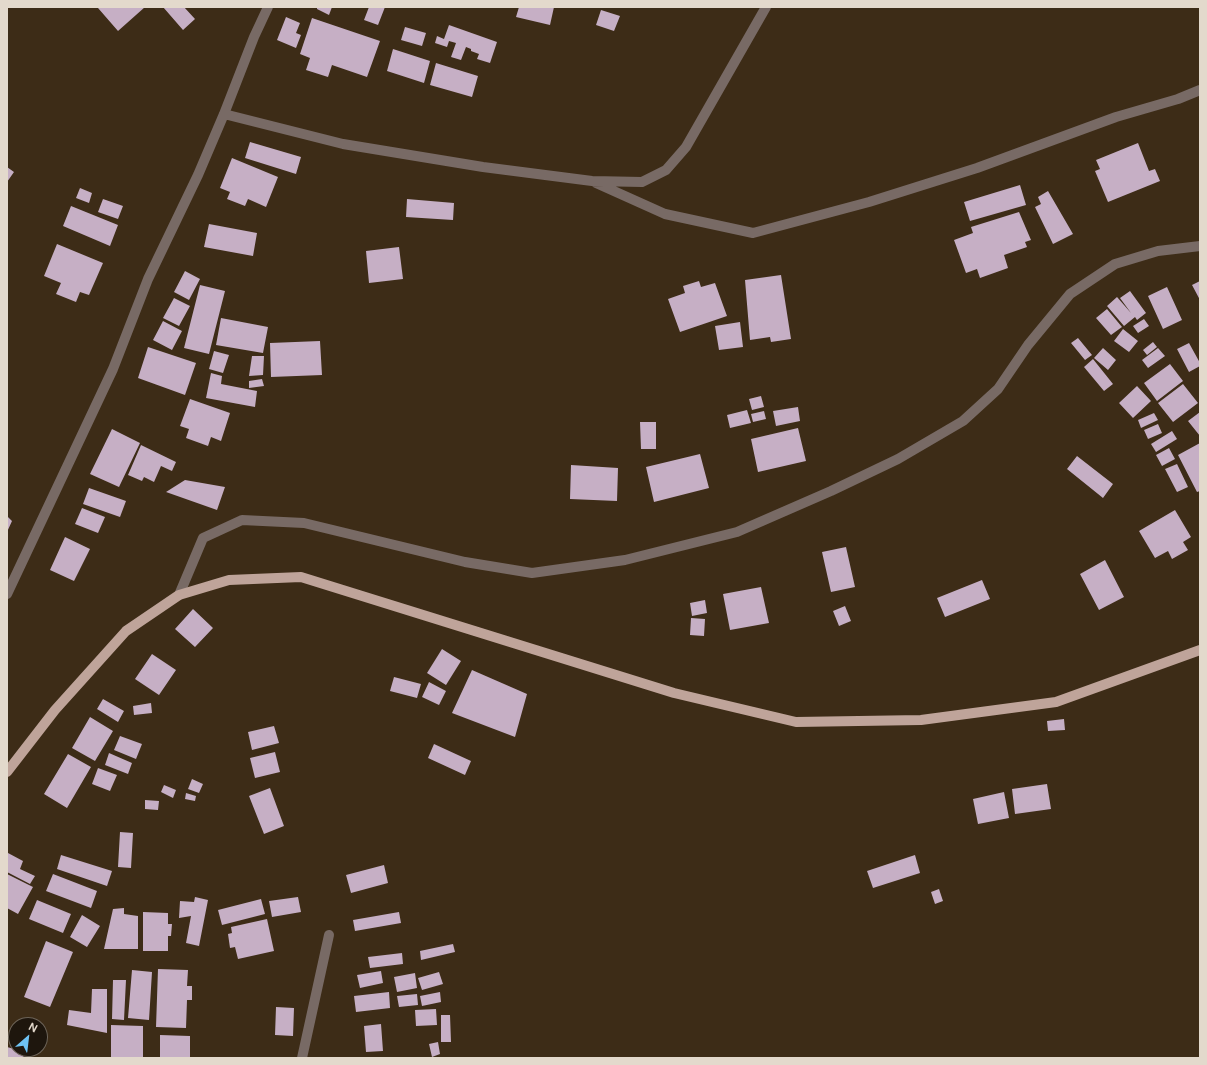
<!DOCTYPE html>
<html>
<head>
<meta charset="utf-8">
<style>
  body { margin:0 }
  #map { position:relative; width:1207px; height:1065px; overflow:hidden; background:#3d2c17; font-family:"DM Sans",sans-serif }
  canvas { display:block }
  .frame { position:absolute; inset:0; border:8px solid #e3d9cc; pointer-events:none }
  .north { position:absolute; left:8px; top:1017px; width:40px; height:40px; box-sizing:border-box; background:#1e160d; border:1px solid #6d6459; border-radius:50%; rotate:28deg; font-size:11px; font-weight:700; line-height:16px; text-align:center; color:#e3d9cc }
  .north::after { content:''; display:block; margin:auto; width:14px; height:18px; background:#6ec2f3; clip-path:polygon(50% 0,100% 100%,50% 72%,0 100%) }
</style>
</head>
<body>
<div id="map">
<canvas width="1207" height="1065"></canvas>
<div class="frame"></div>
<div class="north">N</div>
</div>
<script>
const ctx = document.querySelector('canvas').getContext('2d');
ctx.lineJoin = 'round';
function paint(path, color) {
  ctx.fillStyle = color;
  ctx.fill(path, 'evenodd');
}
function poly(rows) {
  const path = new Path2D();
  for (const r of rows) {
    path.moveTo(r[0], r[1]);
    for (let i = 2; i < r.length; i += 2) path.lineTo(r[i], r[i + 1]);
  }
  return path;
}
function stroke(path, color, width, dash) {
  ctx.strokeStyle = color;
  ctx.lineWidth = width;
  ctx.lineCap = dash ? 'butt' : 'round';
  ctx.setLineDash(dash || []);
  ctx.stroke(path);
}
paint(poly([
  [99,7,145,7,118,31,98,8],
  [163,7,184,7,195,19,183,30],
  [317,7,332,7,329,15,317,9],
  [369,7,385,7,378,25,364,20],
  [519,7,554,7,550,25,516,17],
  [601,10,620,16,614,31,596,25],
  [286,17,300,23,296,33,301,35,296,48,277,40],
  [312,18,380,41,367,77,332,65,328,77,306,70,310,58,300,54],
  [449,25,497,42,490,63,477,59,479,54,471,51,471,49,466,47,461,60,451,57,456,43,449,41,447,47,435,43,437,36,444,39],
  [405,27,426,33,422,46,401,40],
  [393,49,430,61,424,83,387,71],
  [436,63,478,76,472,97,430,85],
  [250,142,301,157,296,174,245,158],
  [1138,143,1149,171,1155,169,1160,181,1108,202,1095,171,1100,169,1096,160],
  [232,158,278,177,266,207,248,199,245,206,227,199,230,192,220,188],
  [7,167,14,172,7,182],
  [1020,185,1026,205,970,221,964,202],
  [80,188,92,193,89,203,76,198],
  [1048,191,1073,234,1053,244,1035,207,1041,204,1038,197],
  [103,199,123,206,118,219,98,212],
  [407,199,454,203,453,220,406,217],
  [71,206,118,225,110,246,63,226],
  [1019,212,1031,240,1025,242,1027,247,1004,255,1008,268,980,278,977,269,966,273,954,240,973,233,971,227],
  [209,224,257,233,253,256,204,247],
  [57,244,103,263,89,295,80,292,76,302,56,294,61,283,44,276],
  [399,247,403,279,369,283,366,251],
  [185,271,200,279,189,300,174,292],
  [781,275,791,339,771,342,770,337,750,340,745,280],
  [699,281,701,287,715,283,727,316,680,332,668,299,685,293,683,286],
  [1200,281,1200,300,1192,285],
  [200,285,225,291,209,354,184,348],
  [1167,287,1182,320,1163,329,1148,296],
  [1130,291,1146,313,1137,320,1135,317,1124,326,1107,306,1117,297,1131,313,1120,298],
  [174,298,190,306,179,326,163,318],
  [1107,309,1122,327,1111,335,1096,318],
  [221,318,268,327,263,353,216,345],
  [1144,319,1149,326,1138,333,1133,326],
  [163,321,182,331,172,350,153,340],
  [740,322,743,347,719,350,715,326],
  [1123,329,1138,341,1129,352,1114,341],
  [1078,338,1092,355,1085,360,1071,343],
  [320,341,322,375,271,377,270,343],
  [1153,342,1157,347,1147,355,1143,350],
  [1189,343,1200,363,1200,366,1189,372,1177,349],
  [148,347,196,363,185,395,138,378],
  [1103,348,1116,360,1108,370,1094,358],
  [1158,348,1165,356,1148,368,1142,360],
  [214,351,229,355,223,373,209,369],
  [252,356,264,356,263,375,249,376],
  [1093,359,1113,384,1104,391,1084,367],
  [1170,364,1183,381,1157,401,1144,383],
  [211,373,222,376,221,384,257,391,255,407,206,398],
  [262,379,264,386,249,388,249,381],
  [1183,384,1198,403,1173,422,1158,403],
  [1137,386,1151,401,1133,418,1119,403],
  [761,396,764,407,752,410,749,399],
  [190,399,230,413,221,441,211,437,208,446,186,438,189,429,180,426],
  [798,407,800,421,776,426,773,411],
  [747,410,751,423,730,428,727,415],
  [764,411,766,419,753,422,751,414],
  [1200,412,1200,436,1188,421],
  [1154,413,1158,420,1141,428,1138,420],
  [640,422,656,422,656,449,641,449],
  [1158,424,1162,433,1148,439,1144,430],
  [798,428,806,461,758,472,751,439],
  [112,429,140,443,119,487,90,474],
  [1172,431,1177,439,1156,452,1151,444],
  [1200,443,1200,491,1197,492,1178,455],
  [141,445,176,462,172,471,161,466,154,482,144,477,142,481,128,475],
  [1169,448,1175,459,1162,466,1156,455],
  [700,454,709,488,654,502,646,467],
  [1077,456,1113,484,1103,498,1067,469],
  [1177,464,1188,487,1177,492,1165,469],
  [571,465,618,468,617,501,570,499],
  [185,480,225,487,217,510,166,492],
  [89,488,126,501,120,517,83,504],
  [82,508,105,517,98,533,75,524],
  [1175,510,1191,537,1183,542,1188,550,1172,559,1168,551,1155,558,1139,531],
  [7,516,12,521,7,532],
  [65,537,90,549,74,581,50,570],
  [846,547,855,587,831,592,822,552],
  [1105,560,1124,597,1099,610,1080,574],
  [982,580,990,599,945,617,937,598],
  [761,587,769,623,730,630,723,594],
  [705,600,707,613,692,616,690,603],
  [845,606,851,621,839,626,833,611],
  [193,609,213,628,195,647,175,629],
  [691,618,705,619,704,636,690,635],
  [442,649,461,661,446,685,427,673],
  [152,654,176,670,159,695,135,679],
  [472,670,527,694,515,737,452,713],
  [394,677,421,684,417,698,390,691],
  [429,682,446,691,439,705,422,697],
  [103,699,124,711,118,722,97,709],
  [151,703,152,713,134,715,133,706],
  [90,717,113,731,95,761,72,748],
  [1064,719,1065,730,1048,731,1047,721],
  [274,726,279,743,252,750,248,732],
  [120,736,142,744,136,759,114,750],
  [434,744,471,761,465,775,428,758],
  [275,752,280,772,255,778,250,758],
  [109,753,132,763,128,774,105,765],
  [68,754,91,767,67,808,44,794],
  [98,768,117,775,110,791,92,784],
  [192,779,203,784,199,793,188,789],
  [1047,784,1051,809,1015,814,1012,789],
  [164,785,176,790,173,798,161,792],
  [270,788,284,826,264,834,249,796],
  [1004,792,1009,818,978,824,973,799],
  [186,793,196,796,195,801,185,799],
  [145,800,159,801,158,810,145,809],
  [120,832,133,833,131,868,118,867],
  [8,853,23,861,20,869,35,876,30,884,7,872],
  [61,855,112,871,107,886,57,869],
  [915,855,920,873,873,888,867,871],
  [384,865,388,883,351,893,346,875],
  [7,874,33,887,18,914,7,908],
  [53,874,97,891,91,908,46,891],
  [939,889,943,901,935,904,931,892],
  [195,897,208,900,199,946,186,943,191,916,179,918,180,901,194,902],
  [298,897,301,912,272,917,269,901],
  [261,899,265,914,222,925,218,910],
  [37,900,71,914,63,933,29,919],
  [124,908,124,914,138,916,138,949,104,949,113,909],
  [143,912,168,913,168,924,172,924,171,936,168,936,168,951,143,951],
  [399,912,401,923,355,931,353,920],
  [82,915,100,926,87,947,70,937],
  [267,919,274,951,238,959,235,947,230,948,228,934,232,933,231,927],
  [46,941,73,952,50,1007,24,997],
  [453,944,455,952,421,960,420,951],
  [402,953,403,964,370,968,368,957],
  [158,969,188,970,187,986,192,986,192,1000,187,1000,186,1028,156,1027],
  [132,970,152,972,149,1020,128,1018],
  [381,971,383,983,360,988,357,975],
  [439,972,443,984,422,990,418,978],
  [415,973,417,988,397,992,394,977],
  [113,980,126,980,124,1020,112,1019],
  [92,989,107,989,107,1033,67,1025,69,1010,91,1013],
  [389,992,390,1008,356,1012,354,996],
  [440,992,441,1002,422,1006,420,996],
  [417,994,418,1005,399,1007,397,996],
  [276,1007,294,1008,293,1036,275,1035],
  [436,1009,437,1025,416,1026,415,1010],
  [441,1015,450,1015,451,1042,441,1042],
  [381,1024,383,1051,366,1052,364,1026],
  [111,1025,143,1026,143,1058,111,1058],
  [160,1035,190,1036,190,1058,160,1058],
  [438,1042,440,1054,432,1057,429,1044],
  [7,1047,25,1052,23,1058,7,1058]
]), '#c6afc5');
stroke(poly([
  [224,114,343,144,483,167,592,181,642,182,666,170,686,147,766,7],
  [596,183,665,214,753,233,869,202,977,168,1116,117,1178,99,1200,90],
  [7,594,113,369,148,279,198,175,224,114,254,37,268,7],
  [179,595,203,538,242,520,304,523,465,562,532,573,625,560,737,532,831,491,898,459,963,421,998,389,1028,345,1070,294,1115,264,1158,251,1200,246],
  [302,1058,329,935]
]), '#786a65', 10);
stroke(poly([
  [7,772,55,710,126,631,179,595,229,580,301,577,674,693,796,722,921,720,1056,702,1200,650]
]), '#bfa49a', 10);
</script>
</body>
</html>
